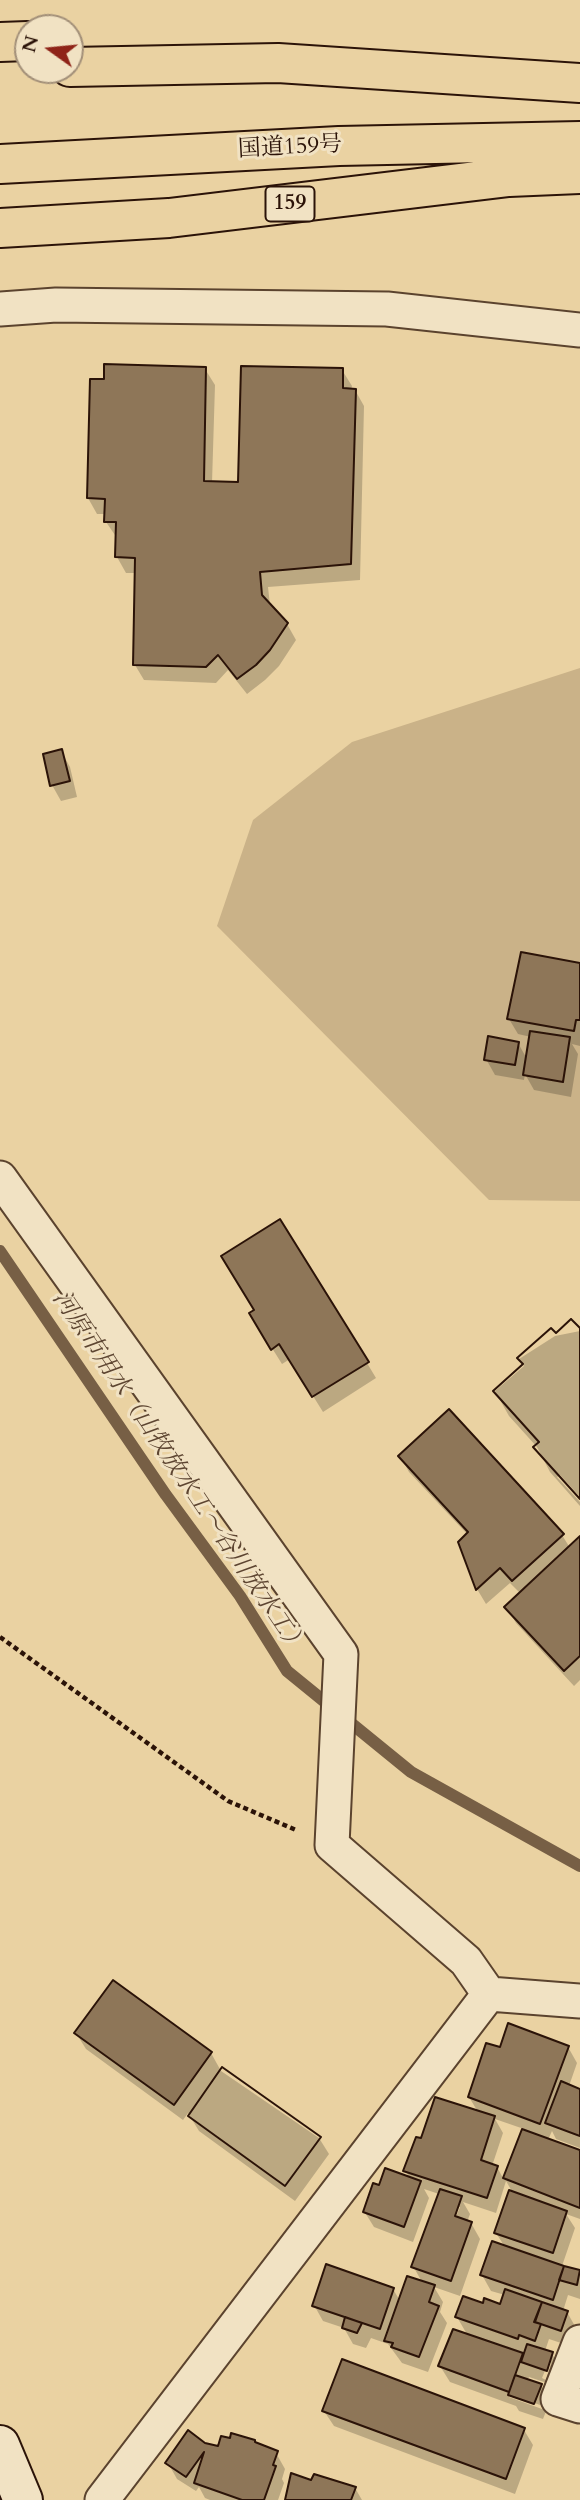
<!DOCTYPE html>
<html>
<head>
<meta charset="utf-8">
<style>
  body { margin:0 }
  #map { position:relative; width:580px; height:2500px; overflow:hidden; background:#ead2a2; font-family:Cardo,serif }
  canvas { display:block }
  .north { position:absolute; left:14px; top:14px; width:70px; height:70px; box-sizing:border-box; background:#f1e2c3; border:2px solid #a28f78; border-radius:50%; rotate:285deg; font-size:19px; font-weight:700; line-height:28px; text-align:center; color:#2b1308 }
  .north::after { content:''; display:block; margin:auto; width:24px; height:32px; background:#8f2418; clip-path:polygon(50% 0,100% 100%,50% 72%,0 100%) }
</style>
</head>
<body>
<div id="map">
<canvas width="580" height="2500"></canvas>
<div class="north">N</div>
</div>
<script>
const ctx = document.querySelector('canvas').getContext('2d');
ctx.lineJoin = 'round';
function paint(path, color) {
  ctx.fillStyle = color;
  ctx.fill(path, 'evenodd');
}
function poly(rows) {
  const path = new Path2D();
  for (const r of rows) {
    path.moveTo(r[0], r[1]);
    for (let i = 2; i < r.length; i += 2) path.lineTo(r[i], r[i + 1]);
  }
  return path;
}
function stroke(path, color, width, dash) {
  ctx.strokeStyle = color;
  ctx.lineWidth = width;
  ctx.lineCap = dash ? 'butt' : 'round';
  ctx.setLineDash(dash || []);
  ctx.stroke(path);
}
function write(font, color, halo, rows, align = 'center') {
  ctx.font = font + ' Cardo,"Noto Serif JP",serif';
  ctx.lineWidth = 6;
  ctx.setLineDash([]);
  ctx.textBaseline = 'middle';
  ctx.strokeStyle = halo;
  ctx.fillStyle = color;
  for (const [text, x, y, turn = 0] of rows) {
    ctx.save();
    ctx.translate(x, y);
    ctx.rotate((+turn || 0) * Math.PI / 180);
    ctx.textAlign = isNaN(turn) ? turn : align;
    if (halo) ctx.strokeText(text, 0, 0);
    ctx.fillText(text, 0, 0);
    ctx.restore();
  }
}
paint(poly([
  [580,668,580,1201,489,1200,217,926,253,820,352,742]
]), '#cab288');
paint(poly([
  [205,369,215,385,212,483,240,484,342,370,352,386,351,390,355,390,364,406,360,580,268,587,270,605,287,624,296,640,279,666,265,680,247,694,228,670,216,683,144,680,135,665,136,573,126,573,117,557,117,538,106,522,106,514,97,514,88,498],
  [61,751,70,767,77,797,61,801,52,785],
  [580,965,580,1046,572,1044,578,1054,571,1097,534,1090,525,1074,524,1080,495,1075,486,1059,518,1043,527,1059,531,1037,518,1034,509,1019],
  [260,1329,367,1363,376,1378,323,1412,290,1359,282,1364],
  [580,1331,580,1497,560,1475,557,1477,580,1502,580,1506,550,1472,537,1447,509,1416,495,1391,524,1366,519,1359,555,1336],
  [400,1456,562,1535,570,1548,580,1539,580,1680,574,1686,516,1623,507,1608,521,1594,510,1583,486,1604,477,1589,460,1542,468,1535,409,1472],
  [76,2033,211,2053,221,2071,319,2138,329,2154,295,2201,199,2131,188,2113,183,2120,86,2049],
  [568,2047,577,2063,569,2086,580,2091,580,2148,556,2139,552,2131,548,2140,580,2152,580,2219,566,2214,575,2228,562,2266,580,2272,580,2299,568,2295,563,2311,567,2312,576,2328,570,2346,549,2339,545,2351,552,2354,561,2370,556,2386,529,2377,527,2381,541,2385,550,2401,543,2419,519,2411,516,2406,450,2382,440,2366,468,2336,457,2317,484,2305,501,2306,505,2295,491,2291,482,2275,505,2247,496,2233,513,2193,506,2181,496,2213,463,2202,470,2214,467,2222,471,2223,480,2239,460,2296,434,2287,443,2302,440,2312,447,2323,428,2372,402,2363,388,2344,371,2338,366,2348,353,2344,344,2328,323,2321,314,2305,393,2289,400,2301,422,2282,413,2266,439,2194,424,2189,429,2198,413,2242,374,2227,364,2211,380,2187,410,2179,405,2170,422,2140,478,2112,469,2097,501,2050],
  [495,2119,524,2129,504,2180,497,2167,492,2166,503,2133],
  [456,2207,460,2207,453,2224],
  [548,2363,551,2363,546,2380,542,2378],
  [509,2394,543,2406,542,2409,509,2397],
  [324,2411,524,2430,533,2445,515,2494,334,2426],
  [204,2445,219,2449,256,2445,276,2453,285,2469,282,2479,284,2483,278,2500,210,2500,205,2498,199,2487,196,2491,177,2479,168,2463],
  [312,2483,355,2488,362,2500,287,2500]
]), '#0003');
stroke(poly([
  [0,1251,166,1495,240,1596,287,1671,411,1772,580,1866]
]), '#775f45', 12);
const building = poly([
  [104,364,206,367,204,481,238,482,241,366,343,368,343,388,356,389,351,564,260,572,262,595,288,623,270,650,256,665,237,679,218,655,206,667,133,665,135,558,115,557,116,522,104,522,105,499,87,498,90,379,104,379,104,364],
  [62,749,70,781,50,786,43,754,62,749],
  [521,952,580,963,580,1020,576,1020,574,1031,507,1019,521,952],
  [530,1031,570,1037,563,1082,523,1075,530,1031],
  [488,1036,519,1042,515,1065,484,1060,488,1036],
  [280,1219,369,1362,312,1397,279,1344,271,1350,249,1313,254,1310,221,1256,280,1219],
  [571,1319,580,1328,580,1499,533,1447,539,1442,493,1391,523,1364,517,1358,551,1328,556,1333,571,1319],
  [571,1319,580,1328,580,1499,533,1447,539,1442,493,1391,523,1364,517,1358,551,1328,556,1333,571,1319],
  [449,1409,564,1534,512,1581,500,1568,476,1590,458,1542,468,1532,398,1456,449,1409],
  [580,1536,580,1656,564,1671,504,1607,580,1536],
  [113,1980,212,2052,174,2105,74,2033,113,1980],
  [508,2023,569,2046,540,2124,468,2097,486,2043,500,2047,508,2023],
  [222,2067,321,2137,285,2186,188,2116,222,2067],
  [222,2067,321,2137,285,2186,188,2116,222,2067],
  [561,2081,580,2089,580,2136,545,2123,561,2081],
  [435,2097,495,2116,481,2160,498,2166,487,2198,403,2171,416,2137,421,2138,435,2097],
  [522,2129,580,2150,580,2208,503,2178,522,2129],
  [385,2168,421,2181,404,2227,363,2212,373,2183,379,2185,385,2168],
  [440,2189,462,2196,455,2216,472,2222,451,2281,411,2267,440,2189],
  [509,2190,567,2211,553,2253,494,2233,509,2190],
  [492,2241,564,2266,553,2300,480,2275,492,2241],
  [326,2264,394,2288,380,2329,312,2306,326,2264],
  [564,2266,580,2270,577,2285,559,2280,564,2266],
  [407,2276,435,2285,429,2302,439,2306,419,2357,391,2347,393,2343,384,2341,407,2276],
  [505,2289,542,2302,534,2322,541,2324,535,2341,519,2335,518,2339,455,2317,463,2296,483,2303,484,2298,500,2304,505,2289],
  [542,2302,568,2311,561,2331,535,2322,542,2302],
  [345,2317,362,2323,357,2333,342,2328,345,2317],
  [453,2329,523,2353,509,2392,438,2366,453,2329],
  [527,2344,553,2352,547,2371,521,2362,527,2344],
  [342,2359,525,2428,506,2479,322,2411,342,2359],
  [515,2375,542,2384,534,2404,508,2395,515,2375],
  [188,2430,205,2443,218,2446,221,2436,230,2438,231,2433,255,2440,255,2442,278,2451,273,2465,276,2466,264,2500,242,2500,194,2483,204,2452,186,2477,165,2463,188,2430],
  [291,2473,311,2480,314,2474,356,2487,351,2500,285,2500,291,2473]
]);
paint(building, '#8e7658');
stroke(building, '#2b1308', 2);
const minor = poly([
  [0,309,56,305,387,309,580,330],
  [0,1178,341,1654,332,1845,466,1961,489,1994],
  [489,1994,580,2001],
  [580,2342,558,2399,580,2406],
  [102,2500,489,1994]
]);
const secondary = poly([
  [0,2445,23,2500]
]);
const trunk = poly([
  [0,42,28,41],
  [70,67,278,63,580,83],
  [0,164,339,146,580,141],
  [0,228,169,218,509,177,580,174]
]);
stroke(minor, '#5b432e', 37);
stroke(secondary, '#2b1308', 42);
stroke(trunk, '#2b1308', 42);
stroke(poly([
  [0,1637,228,1801,296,1830]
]), '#2b1308', 4.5, [5, 3.5]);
stroke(minor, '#f1e2c3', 33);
stroke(secondary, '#f1e2c3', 38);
stroke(trunk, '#ead2a2', 38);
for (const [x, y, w] of [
  [290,204,49]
]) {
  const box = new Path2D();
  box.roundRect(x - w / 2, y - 17.5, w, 35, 5);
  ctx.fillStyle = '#f1e2c3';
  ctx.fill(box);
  stroke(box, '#2b1308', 2);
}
write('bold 21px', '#2b1308', null, [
  ["159",290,204]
]);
write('23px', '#2b1308', '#f1e2c3', [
  ["国道159号",290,148,-3]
]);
write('italic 24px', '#5d4531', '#f1e2c3', [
  ["河原市用水（山牧放水工～谷川放水工）",178,1473,56]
]);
</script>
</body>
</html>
